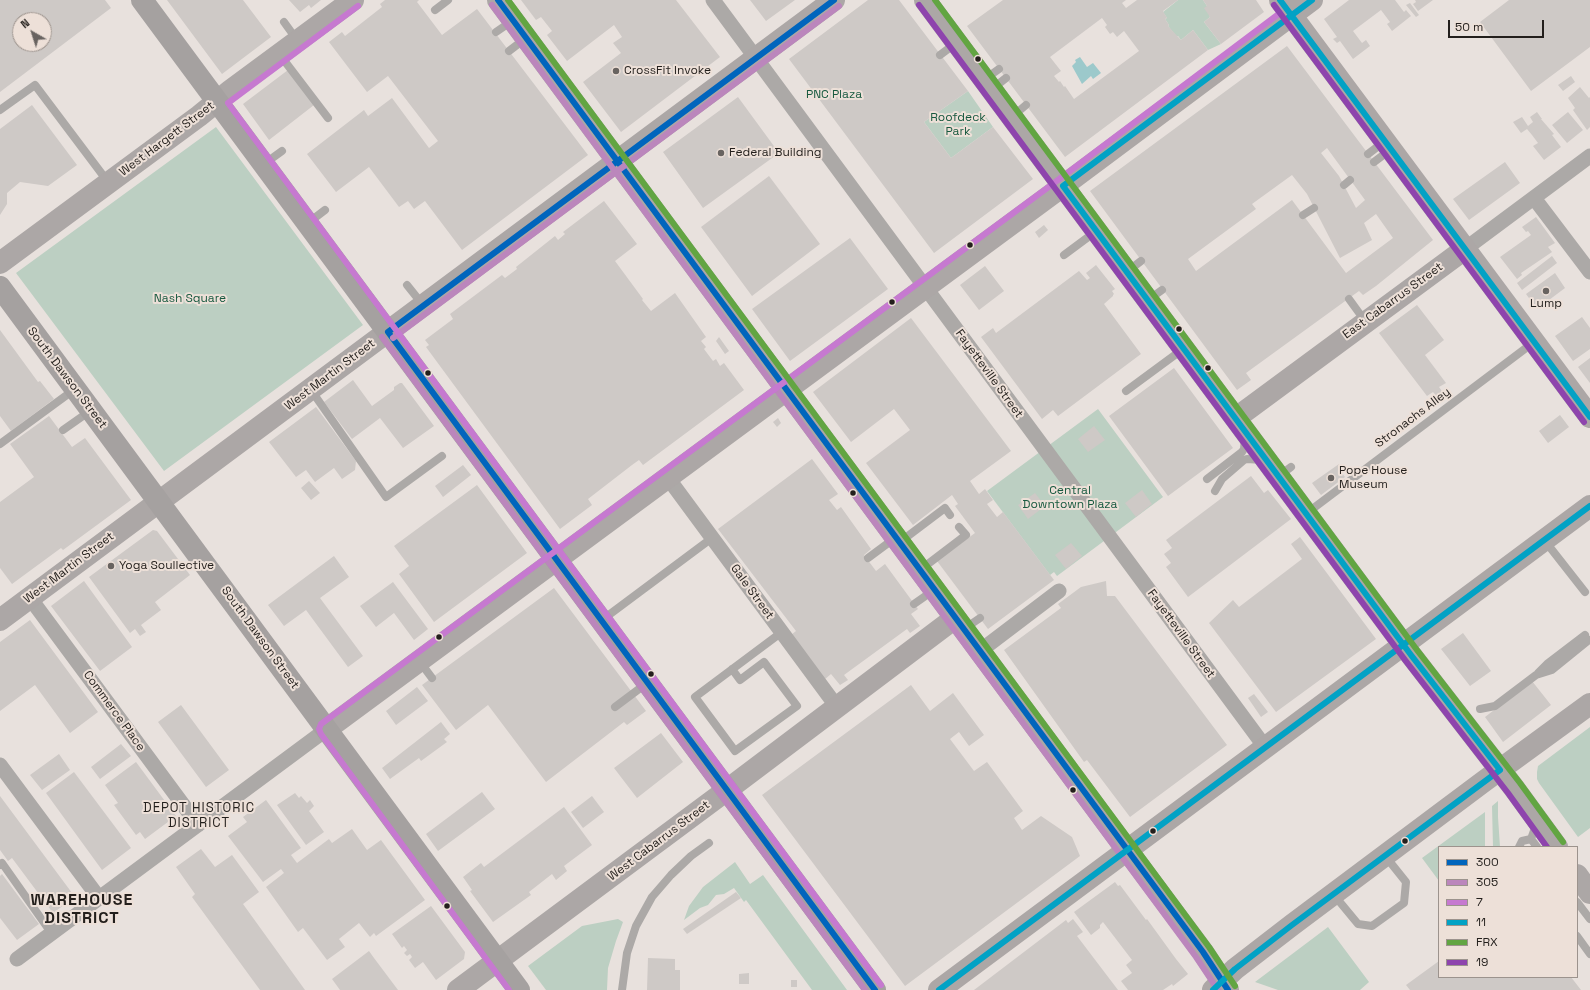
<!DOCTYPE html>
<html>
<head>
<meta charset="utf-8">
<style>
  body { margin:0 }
  #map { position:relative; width:1590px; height:990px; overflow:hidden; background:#e8e1dd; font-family:"Space Grotesk",sans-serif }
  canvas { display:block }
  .legend { position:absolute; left:1438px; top:846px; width:140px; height:132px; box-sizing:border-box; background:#ede0d8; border:1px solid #9c938d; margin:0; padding:5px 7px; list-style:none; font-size:12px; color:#231f1c }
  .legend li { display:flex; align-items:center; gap:8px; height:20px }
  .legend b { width:20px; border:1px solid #9c938d }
  .north { position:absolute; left:12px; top:12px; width:40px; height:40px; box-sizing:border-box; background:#ede0d8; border:1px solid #9c938d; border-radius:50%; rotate:321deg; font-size:11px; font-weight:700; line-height:16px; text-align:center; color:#231f1c }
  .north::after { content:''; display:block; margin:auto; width:14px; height:18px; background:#686360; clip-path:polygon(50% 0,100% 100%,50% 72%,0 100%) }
  .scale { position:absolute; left:1448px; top:20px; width:96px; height:18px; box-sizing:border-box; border:2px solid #231f1c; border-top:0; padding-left:5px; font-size:12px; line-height:14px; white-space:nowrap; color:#231f1c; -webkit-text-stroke:3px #ede0d8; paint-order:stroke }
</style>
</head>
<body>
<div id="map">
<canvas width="1590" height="990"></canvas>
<ul class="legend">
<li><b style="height:5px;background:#0065bd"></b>300</li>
<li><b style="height:5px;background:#bb86bc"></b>305</li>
<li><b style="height:5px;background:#c679d0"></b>7</li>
<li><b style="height:5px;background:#02a2c5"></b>11</li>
<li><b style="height:5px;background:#62a542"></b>FRX</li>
<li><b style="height:5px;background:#8e44ad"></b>19</li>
</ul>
<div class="north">N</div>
<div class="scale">50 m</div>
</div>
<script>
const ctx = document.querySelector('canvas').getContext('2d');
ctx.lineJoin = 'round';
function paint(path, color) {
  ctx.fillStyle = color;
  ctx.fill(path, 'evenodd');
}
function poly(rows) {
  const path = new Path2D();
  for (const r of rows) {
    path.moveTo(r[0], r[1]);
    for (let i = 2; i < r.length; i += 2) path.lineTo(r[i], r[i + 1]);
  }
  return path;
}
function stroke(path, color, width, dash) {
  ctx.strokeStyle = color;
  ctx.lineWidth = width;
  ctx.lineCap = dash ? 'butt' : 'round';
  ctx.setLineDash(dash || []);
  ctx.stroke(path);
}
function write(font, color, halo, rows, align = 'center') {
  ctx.font = font + ' "Space Grotesk",sans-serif';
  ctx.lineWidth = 4;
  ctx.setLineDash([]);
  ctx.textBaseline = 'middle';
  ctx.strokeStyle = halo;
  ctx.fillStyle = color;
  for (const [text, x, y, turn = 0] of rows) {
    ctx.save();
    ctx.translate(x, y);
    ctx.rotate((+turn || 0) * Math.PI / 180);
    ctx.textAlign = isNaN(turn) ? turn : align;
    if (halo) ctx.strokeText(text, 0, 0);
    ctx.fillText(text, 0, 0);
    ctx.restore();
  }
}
paint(poly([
  [1178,0,1203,0,1207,6,1210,17,1204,22,1221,44,1208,50,1193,30,1181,40,1178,36,1176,36,1168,26,1169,25,1165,19,1167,18,1163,12],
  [968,91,993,127,951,158,924,122],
  [216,127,363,325,164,471,16,273],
  [1098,409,1163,497,1057,576,1054,572,1050,575,987,491],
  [1590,727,1590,828,1578,837,1539,783,1537,779,1537,772,1538,766],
  [1498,801,1498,817,1500,847,1493,847,1492,806],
  [1485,812,1485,847,1439,847,1439,881,1422,858],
  [735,862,750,884,763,875,847,990,812,990,746,900,744,902,734,888,724,894,716,895,708,905,700,908,684,920,689,906,703,887],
  [618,919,623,922,616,941,608,968,607,990,546,990,528,966,582,926],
  [1328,927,1369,982,1360,990,1278,990,1255,982]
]), '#bccfc2');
paint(poly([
  [1080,57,1087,67,1093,63,1101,73,1093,79,1091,76,1082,84,1072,66,1076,62,1075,60]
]), '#9cc9cb');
paint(poly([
  [0,0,105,0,111,8,0,92],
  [20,20,44,20,44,44,20,44],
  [167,0,243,0,271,37,222,74],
  [289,0,321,0,311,8,309,5,300,12],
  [385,0,419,0,417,2,442,35,477,9,588,155,462,250,425,201,414,209,408,201,399,207,369,167,336,192,307,154,364,110,368,116,392,98,429,148,438,141,388,76,367,92,329,42,342,32,345,36,382,7,380,4],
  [521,0,676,0,720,57,621,132,583,82,621,53,613,43,622,37,614,25,567,61,547,35,552,31,541,17,536,20],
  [750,0,795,0,766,21],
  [868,0,899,0,968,91,924,122,951,158,993,127,1033,179,934,253,789,59],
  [1003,0,1126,0,1122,3,1126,8,1137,0,1178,0,1163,11,1167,18,1165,19,1169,25,1168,26,1181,40,1193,30,1208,50,1065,157,967,26],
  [1102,18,1107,25,1105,27,1110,34,1113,32,1117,37,1124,31,1139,51,1074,99,1065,86,1064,87,1060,81,1059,82,1054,76,1061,71,1050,57],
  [1203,0,1256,0,1264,12,1221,44,1204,22,1210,17,1204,8,1207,6],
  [1349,0,1395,0,1404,12,1406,10,1411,16,1392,31,1387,24,1390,22,1381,10,1353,31,1362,43,1366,40,1370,46,1353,59,1340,41,1337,43,1333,39,1337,37,1324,19],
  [1415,0,1433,0,1418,11,1413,4,1416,2],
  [1509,0,1590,0,1590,47,1531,91,1480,22],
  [1410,3,1419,15,1416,17,1406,5],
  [1287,46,1433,240,1376,286,1363,295,1359,291,1246,373,1251,380,1237,390,1090,191],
  [1327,148,1365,200,1356,208,1339,176,1321,153],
  [1292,175,1307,194,1340,258,1372,240,1364,223,1376,214,1393,238,1346,273,1292,200,1196,271,1188,259,1256,209,1252,204],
  [288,70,314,105,269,140,243,104],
  [1571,76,1575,82,1563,91,1558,85],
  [1580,87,1589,98,1590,97,1590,127,1587,130,1573,110,1575,108,1568,98],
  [738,97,779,153,703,208,663,152],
  [32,105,77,165,48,186,20,182,7,193,7,204,0,215,0,129],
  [1537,112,1542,119,1541,119,1554,134,1552,135,1561,147,1544,160,1533,146,1538,143,1532,135,1527,129,1521,133,1513,122,1522,117,1528,126,1533,122,1530,117],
  [1568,112,1583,130,1567,143,1552,125],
  [1505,162,1520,183,1469,220,1453,199],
  [769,176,820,244,752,296,701,227],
  [604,201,637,244,615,261,643,299,642,300,651,311,675,293,706,337,701,341,706,347,704,349,713,361,716,359,720,366,724,363,744,390,643,465,639,460,632,465,588,499,592,505,560,529,426,347,429,345,425,340,453,319,450,314,502,275,505,278,517,269,516,267,555,236,558,240,565,234,563,232],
  [1536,217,1555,243,1548,247,1552,252,1521,273,1522,275,1517,279,1500,257,1531,235,1528,231,1526,232,1522,227],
  [1044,225,1048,230,1039,238,1035,232],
  [850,238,888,289,790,361,752,309],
  [1552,256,1557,263,1522,290,1517,283],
  [1096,265,1115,289,1112,291,1114,294,1113,295,1113,296,1104,304,1141,354,1058,416,1053,410,1042,419,981,337,993,328,996,333,1079,271,1087,280,1090,278,1086,273],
  [985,266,1004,291,979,310,960,285],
  [1555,273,1565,288,1537,309,1526,294],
  [1417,305,1444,340,1425,355,1446,383,1439,387,1444,394,1438,398,1433,392,1427,396,1379,333],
  [1582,317,1590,328,1590,349,1573,361,1555,336],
  [911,318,1011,451,970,481,979,494,985,489,993,500,987,504,997,517,1003,512,1054,580,988,629,937,561,975,533,955,506,958,504,952,495,913,525,866,463,910,430,894,409,851,442,813,392],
  [0,330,38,382,40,381,54,399,11,431,0,416],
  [719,337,729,351,725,354,716,341],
  [1590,358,1590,383,1578,367],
  [1174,368,1233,448,1168,496,1109,416],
  [353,380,372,406,394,390,394,387,400,383,402,383,434,426,403,448,380,418,352,439,324,402],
  [316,407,356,461,355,470,342,479,334,468,315,482,306,470,296,477,269,442],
  [1560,415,1569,427,1548,443,1539,431],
  [49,416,72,447,85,438,131,500,63,550,61,548,12,584,0,568,0,502,34,477,10,444],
  [778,418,781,423,777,427,773,422],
  [1094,426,1105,440,1088,452,1078,439],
  [812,459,838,494,829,500,837,510,841,507,871,549,864,555,876,571,885,564,918,609,911,614,920,626,910,633,907,629,844,675,848,680,840,685,831,674,824,680,791,635,796,631,718,529],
  [1339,464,1344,471,1342,473,1345,477,1321,495,1312,483],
  [463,465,471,475,443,497,435,486],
  [1251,476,1264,493,1268,490,1291,519,1188,597,1166,567,1171,563,1164,554,1172,548,1166,540],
  [309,481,320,493,311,500,301,488],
  [477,485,527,553,434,622,399,574,409,566,394,546],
  [1142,490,1152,504,1136,517,1125,503],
  [1035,493,1045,506,1028,519,1018,505],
  [153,530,157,531,190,575,155,602,161,610,141,625,146,632,140,636,135,629,130,633,89,577],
  [1300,537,1376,639,1276,712,1209,623,1233,600,1239,607,1302,559,1291,544],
  [1071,543,1082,556,1066,569,1055,555],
  [334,556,349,577,320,598,363,656,348,667,306,610,284,626,268,605],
  [84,581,132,647,100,671,51,606],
  [1106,581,1107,596,1115,596,1227,745,1130,817,1087,760,1084,762,1004,650,1061,608,1058,604,1081,587],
  [393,582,428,629,414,640,394,613,376,627,360,606],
  [554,588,646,711,627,725,624,722,546,782,488,705,456,730,422,685],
  [30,620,98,712,70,733,35,685,0,711,0,642],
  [1463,633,1491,671,1470,686,1441,649],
  [1532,681,1551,705,1503,742,1485,717],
  [911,685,930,711,953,693,984,735,969,746,959,732,950,739,974,771,987,762,1023,811,1014,818,1022,830,1041,816,1072,837,1080,856,905,986,762,795],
  [417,687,428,701,396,725,386,711],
  [1254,694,1268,712,1261,717,1248,698],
  [181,705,229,770,206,787,158,722],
  [441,722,450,734,444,739,447,742,421,761,419,758,390,779,382,768],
  [661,733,683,762,637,798,614,768],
  [121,744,131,756,100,779,91,767],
  [59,754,70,770,42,790,30,775],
  [136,762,176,816,145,839,140,832,136,835,114,805,118,803,105,785],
  [74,772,131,848,102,870,46,793],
  [482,792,495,809,438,851,426,834],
  [295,793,299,798,301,796,307,803,310,800,314,806,309,811,324,832,306,845,277,805],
  [0,796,75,897,53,913,12,858,8,861,0,850],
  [592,796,604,812,583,828,571,812],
  [266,800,301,848,291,855,297,863,329,839,332,843,352,829,367,850,381,840,425,900,376,936,374,933,370,937,359,923,339,939,345,947,327,960,303,928,298,932,266,887,284,873,281,869,263,882,228,836,247,822,243,817],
  [564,807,592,845,564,866,567,871,556,880,552,874,529,892,531,895,493,922,470,891,472,890,463,877,481,863,484,867],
  [201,849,215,867,232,855,259,892,243,904,305,990,260,990,192,897,195,894,176,867],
  [2,874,39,924,17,940,0,918,0,876],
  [1115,882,1118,886,1120,885,1146,920,1147,919,1176,959,1188,974,1173,986,1172,984,1163,990,1128,990,1121,981,1132,973,1126,965,1132,960,1103,922,1100,925,1100,928,1091,935,1074,912],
  [736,892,741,898,687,934,683,929],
  [431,906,465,952,464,959,436,980,423,962,415,968,409,960,412,957,410,954,407,956,404,953,407,950,404,946,402,948,392,934],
  [1073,919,1083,932,1077,936,1118,990,974,990,1066,920,1068,923],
  [369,951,374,958,398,990,340,990,332,979],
  [648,958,675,959,675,970,680,970,680,990,647,990],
  [1439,961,1439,977,1571,977,1581,990,1410,990,1406,985],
  [749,973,749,984,739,984,739,974],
  [791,980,797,980,797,987,791,987]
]), '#cec9c6');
stroke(poly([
  [435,10,448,0],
  [284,22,297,40],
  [496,32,512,21],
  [509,51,526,38],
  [280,55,328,118],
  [940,55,956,43],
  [985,79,999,69],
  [992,89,1006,78],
  [0,110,35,85,108,182],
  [1013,116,1026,105],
  [1368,154,1385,141],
  [1374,162,1390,150],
  [264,164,282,151],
  [1344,185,1350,180],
  [1303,215,1314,208],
  [308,223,325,210],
  [1064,255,1095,232],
  [1128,271,1141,261],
  [407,285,423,305],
  [1349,299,1365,321],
  [1148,300,1162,290],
  [311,390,386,497,442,456],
  [1126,391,1183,349],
  [63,430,90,411],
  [0,444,75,389],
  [1279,476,1291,467],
  [1207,479,1242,452,1244,449,1245,437],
  [1215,491,1222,479,1244,460,1247,459,1262,460],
  [1307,513,1534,342],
  [1545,541,1585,592],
  [900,542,945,508,950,515],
  [868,558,895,538],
  [920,570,966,535,959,527],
  [914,604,934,590],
  [602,620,712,538],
  [964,629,980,618],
  [420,662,432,678],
  [732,669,740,680,764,662,797,706,735,751,695,697,782,632],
  [1538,673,1547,664,1585,635],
  [615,707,647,683],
  [1480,709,1495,706,1536,675,1552,670,1589,640],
  [1536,825,1531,839,1537,847],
  [1519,847,1522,841,1531,839],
  [0,865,2,863,52,934],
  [1334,895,1358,924,1372,926,1404,903,1406,882,1386,857],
  [1577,902,1590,919],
  [1577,936,1590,954],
  [622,990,627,953,636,926,652,897,671,875,691,856,709,843]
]), '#aca9a7', 8);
stroke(poly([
  [713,0,1265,747],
  [1534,198,1590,272],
  [1465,249,1590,156],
  [668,478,837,707],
  [30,598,198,825],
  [980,651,1059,591],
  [0,765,99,898],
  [17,959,327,729]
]), '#aca9a7', 15);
stroke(poly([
  [498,0,1127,850,1203,952,1228,990],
  [925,0,1411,655,1514,788,1557,847],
  [1280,0,1590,417],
  [0,263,199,116,231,90,353,0],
  [1236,418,1465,249],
  [0,620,834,0],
  [327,729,1063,186,1312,0],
  [1577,875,1590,893],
  [458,990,727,790,955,618],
  [939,990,1590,506],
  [1213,990,1235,969,1292,925,1483,782,1590,704]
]), '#aca7a6', 22);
stroke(poly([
  [142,0,875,990],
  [0,287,519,990]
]), '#a5a1a0', 22);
stroke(poly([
  [498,0,1203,952,1228,990],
  [388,332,875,990],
  [388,332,834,0]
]), '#0065bd', 6);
stroke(poly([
  [492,5,1196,957,1218,990],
  [382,337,865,990],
  [393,338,839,6]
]), '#bb86bc', 6);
stroke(poly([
  [358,6,228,103,881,985],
  [509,990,321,734,319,729,321,724,1058,180,1280,13,1274,5]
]), '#c679d0', 6);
stroke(poly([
  [1280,0,1590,417],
  [939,990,1590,506],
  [1213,990,1235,969,1292,925,1500,770,1411,655,1063,186,1312,0]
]), '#02a2c5', 6);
stroke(poly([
  [508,0,1209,947,1235,986],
  [935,0,1417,650,1520,783,1563,842]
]), '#62a542', 6);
stroke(poly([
  [919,5,1405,660,1508,793,1547,847],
  [1274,5,1584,422]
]), '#8e44ad', 6);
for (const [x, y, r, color] of [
  [978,59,3.5,"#231f1c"],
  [616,71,4,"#686360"],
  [721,153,4,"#686360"],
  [970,245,3.5,"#231f1c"],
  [1546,291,4,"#686360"],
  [892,302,3.5,"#231f1c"],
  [1179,329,3.5,"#231f1c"],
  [1208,368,3.5,"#231f1c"],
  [428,373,3.5,"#231f1c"],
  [1331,478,4,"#686360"],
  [853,493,3.5,"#231f1c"],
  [111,566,4,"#686360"],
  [439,637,3.5,"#231f1c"],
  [651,674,3.5,"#231f1c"],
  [1073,790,3.5,"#231f1c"],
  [1153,831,3.5,"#231f1c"],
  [1405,841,3.5,"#231f1c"],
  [447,906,3.5,"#231f1c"]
]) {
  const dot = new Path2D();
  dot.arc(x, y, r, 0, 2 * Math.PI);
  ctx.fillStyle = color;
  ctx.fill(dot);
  stroke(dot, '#ede0d8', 1.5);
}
write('12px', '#231f1c', '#ede0d8', [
  ["CrossFit Invoke",624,71],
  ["Federal Building",729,153],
  ["Lump",1546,304,"center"],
  ["Pope House",1339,471],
  ["Museum",1339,485],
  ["Yoga Soullective",119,566]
], 'left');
write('12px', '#17593f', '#ede0d8', [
  ["PNC Plaza",834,95],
  ["Roofdeck",958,118],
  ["Park",958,132],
  ["Nash Square",190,299],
  ["Central",1070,491],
  ["Downtown Plaza",1070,505]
]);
write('12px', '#231f1c', '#ede0d8', [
  ["West Hargett Street",167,139,-37],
  ["East Cabarrus Street",1393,301,-36],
  ["Fayetteville Street",989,374,54],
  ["West Martin Street",330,375,-37],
  ["South Dawson Street",67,378,53],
  ["Stronachs Alley",1413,418,-37],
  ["West Martin Street",69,568,-37],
  ["Gale Street",752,592,54],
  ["Fayetteville Street",1181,634,54],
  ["South Dawson Street",260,638,54],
  ["Commerce Place",114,711,54],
  ["West Cabarrus Street",659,841,-37]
]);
ctx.letterSpacing = '1px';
write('13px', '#231f1c', '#ede0d8', [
  ["DEPOT HISTORIC",199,808],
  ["DISTRICT",199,823]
]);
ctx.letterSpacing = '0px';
ctx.letterSpacing = '1px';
write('bold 16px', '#231f1c', '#ede0d8', [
  ["WAREHOUSE",82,901],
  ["DISTRICT",82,919]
]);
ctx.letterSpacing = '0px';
</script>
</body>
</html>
